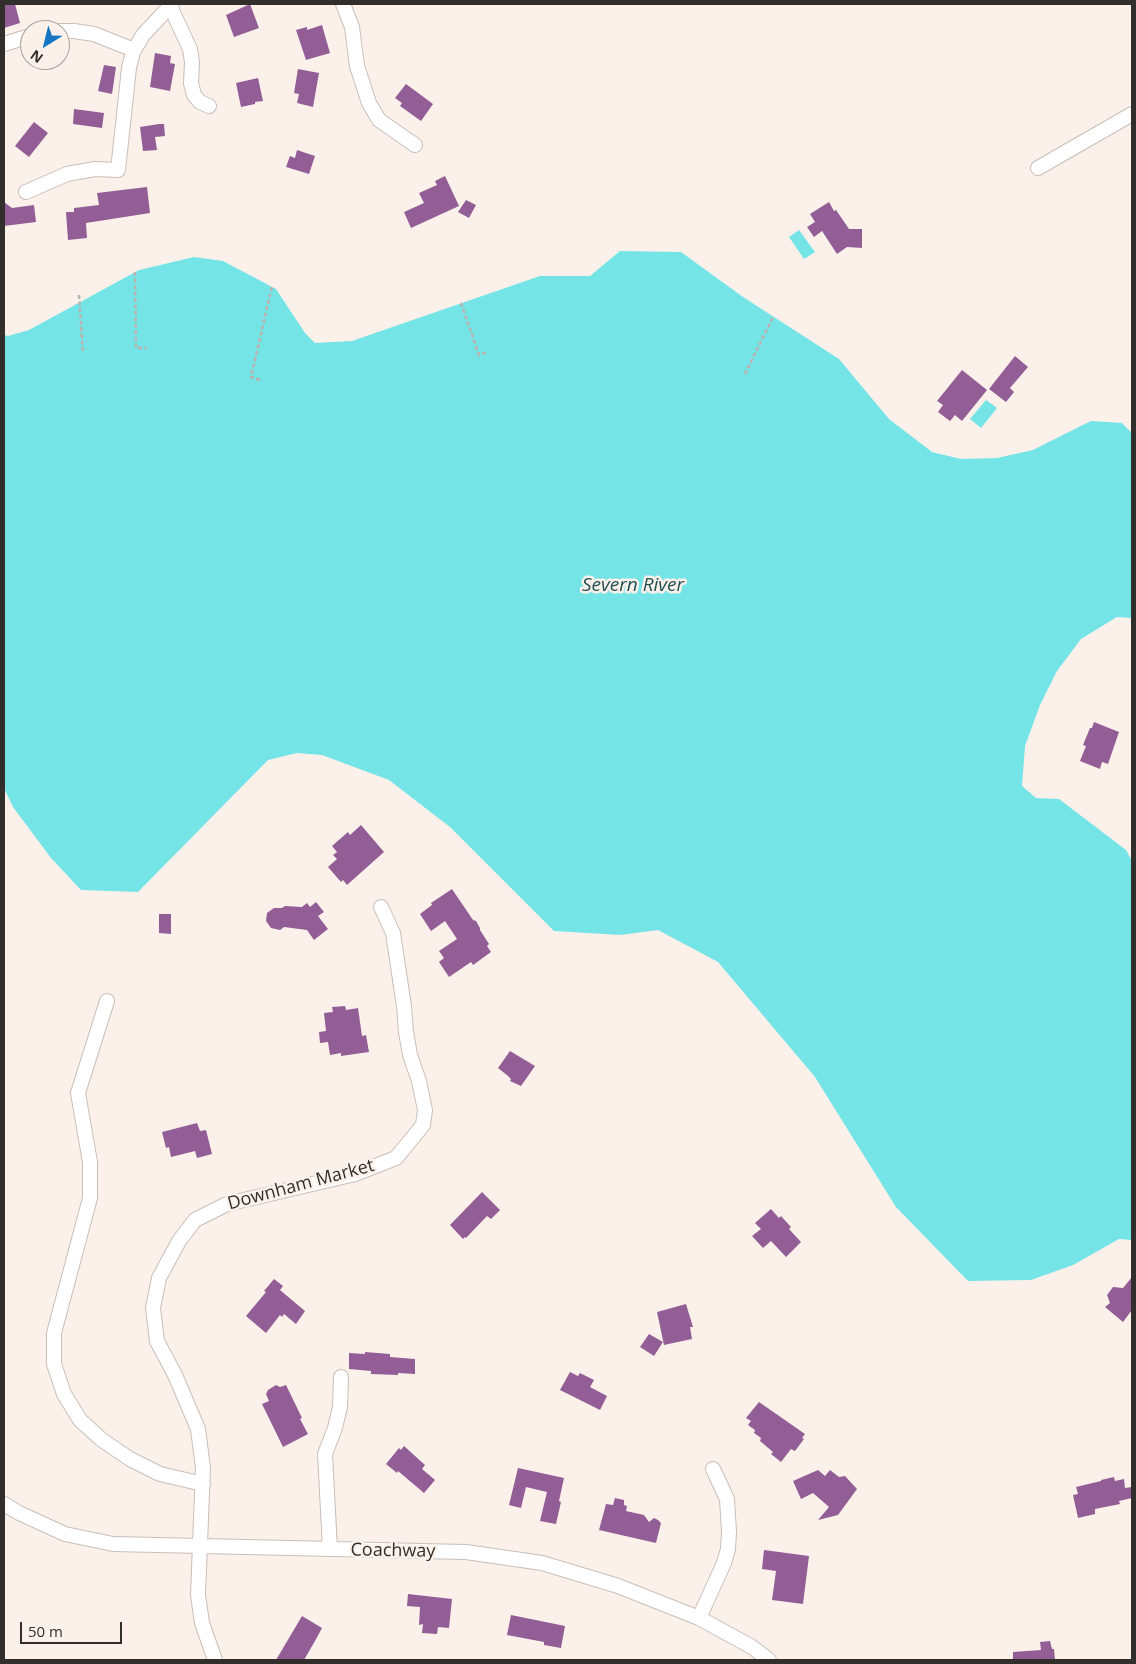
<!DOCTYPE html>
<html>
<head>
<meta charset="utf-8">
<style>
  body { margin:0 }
  #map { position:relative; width:1136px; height:1664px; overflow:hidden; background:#fbf1ea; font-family:"Open Sans",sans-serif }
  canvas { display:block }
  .frame { position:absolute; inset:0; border:5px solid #322e2b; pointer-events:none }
  .north { position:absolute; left:20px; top:20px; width:50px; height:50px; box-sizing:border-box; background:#fbf1ea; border:1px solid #aba39e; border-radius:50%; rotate:216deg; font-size:14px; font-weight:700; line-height:20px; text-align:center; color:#322e2b }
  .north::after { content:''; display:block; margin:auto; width:18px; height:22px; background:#1575c1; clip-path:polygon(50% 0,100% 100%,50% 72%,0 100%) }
  .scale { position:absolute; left:20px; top:1622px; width:102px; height:22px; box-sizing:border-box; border:2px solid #322e2b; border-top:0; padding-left:6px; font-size:15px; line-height:18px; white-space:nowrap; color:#322e2b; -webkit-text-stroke:4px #fbf1ea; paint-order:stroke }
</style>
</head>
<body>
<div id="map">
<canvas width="1136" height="1664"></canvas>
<div class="frame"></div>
<div class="north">N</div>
<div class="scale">50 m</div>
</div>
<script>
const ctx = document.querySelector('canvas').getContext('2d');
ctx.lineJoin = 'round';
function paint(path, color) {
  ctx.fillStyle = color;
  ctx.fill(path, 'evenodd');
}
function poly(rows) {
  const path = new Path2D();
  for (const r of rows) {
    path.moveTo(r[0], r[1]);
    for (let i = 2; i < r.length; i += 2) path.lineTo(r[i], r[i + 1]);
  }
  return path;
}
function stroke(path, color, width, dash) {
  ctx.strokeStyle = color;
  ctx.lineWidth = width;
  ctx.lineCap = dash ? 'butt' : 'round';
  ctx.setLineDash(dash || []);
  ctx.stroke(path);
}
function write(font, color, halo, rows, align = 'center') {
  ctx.font = font + ' "Open Sans",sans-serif';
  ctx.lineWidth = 5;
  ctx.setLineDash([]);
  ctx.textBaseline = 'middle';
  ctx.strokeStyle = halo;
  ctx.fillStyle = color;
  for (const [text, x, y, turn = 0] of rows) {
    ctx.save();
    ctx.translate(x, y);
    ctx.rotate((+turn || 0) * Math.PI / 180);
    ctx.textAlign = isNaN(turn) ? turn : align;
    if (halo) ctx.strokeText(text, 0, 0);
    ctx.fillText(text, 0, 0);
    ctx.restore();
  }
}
paint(poly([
  [799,230,815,252,804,259,789,237],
  [620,251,681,252,743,297,839,359,889,419,932,452,961,459,997,458,1033,450,1091,421,1122,423,1132,433,1132,618,1117,617,1081,639,1057,671,1040,705,1025,746,1022,786,1036,798,1059,799,1126,850,1132,861,1132,1240,1119,1239,1073,1265,1031,1280,968,1281,896,1207,815,1077,718,962,658,930,620,935,554,931,450,827,389,780,322,755,297,753,268,760,138,892,81,890,51,858,13,807,4,788,4,335,8,336,29,330,139,270,194,257,223,261,276,289,305,333,315,343,352,341,540,276,590,276],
  [986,400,997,408,981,428,970,419]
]), '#74e4e7');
paint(poly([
  [4,4,15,4,20,23,4,28],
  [250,4,259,28,234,37,226,15],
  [322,25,330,53,306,60,296,30,307,27,307,30],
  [155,53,171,56,170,63,175,64,170,91,150,87],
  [104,65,116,67,112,94,98,91],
  [298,69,319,73,313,107,297,103,299,94,294,93],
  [258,78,263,101,255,102,255,104,241,107,236,83],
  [406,84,433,104,421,121,400,106,402,103,395,98],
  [74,109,104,113,102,128,73,124],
  [34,122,48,133,29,157,15,146],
  [159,124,164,124,165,136,155,137,157,150,143,151,140,127],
  [297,150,315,156,309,174,286,167,290,156,295,158],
  [445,176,459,206,411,228,404,212,424,203,419,193,437,185,435,181],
  [147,187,150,213,86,223,87,238,68,240,66,212,74,212,74,208,99,205,97,193],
  [466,200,476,205,469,218,458,212],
  [4,202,12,208,34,205,36,222,4,226],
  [829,202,834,211,836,210,849,229,862,229,862,248,847,247,837,254,822,231,814,237,807,227,815,222,810,214],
  [1015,356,1028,367,1010,388,1014,392,1006,402,989,389],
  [962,370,987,390,962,421,955,415,950,421,938,412,943,405,937,401],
  [1094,722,1119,732,1108,764,1102,762,1100,769,1080,761,1086,746,1083,745,1090,728,1092,728],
  [361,825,384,852,347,885,343,880,341,882,328,867,337,859,333,855,337,852,332,846,348,832,350,835],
  [452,889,473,920,476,921,480,928,480,930,489,944,487,946,491,952,473,965,471,962,449,977,439,962,444,958,439,951,457,939,445,921,431,931,420,914,432,905,431,903],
  [316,902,324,912,318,916,328,929,314,940,307,930,284,927,280,930,271,928,266,921,267,913,274,908,282,908,285,906,302,907,307,903,310,907],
  [159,914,171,914,171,934,159,933],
  [345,1006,346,1010,358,1008,362,1036,366,1035,369,1052,341,1056,341,1053,330,1055,328,1042,320,1043,319,1032,326,1031,324,1013,333,1012,332,1007],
  [510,1051,535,1066,521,1086,510,1081,511,1079,508,1076,498,1068],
  [197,1123,200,1131,206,1130,212,1154,197,1158,195,1151,171,1157,169,1147,166,1148,162,1132],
  [482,1192,500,1210,491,1219,487,1216,466,1238,465,1237,463,1239,450,1225],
  [771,1209,779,1218,781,1216,791,1227,789,1229,801,1242,786,1257,771,1241,763,1248,752,1236,761,1229,755,1223],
  [1132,1277,1132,1310,1123,1322,1105,1307,1110,1303,1107,1295,1113,1287,1123,1288],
  [274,1279,283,1286,280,1290,305,1311,296,1324,284,1314,282,1317,280,1315,266,1333,246,1316,266,1292,264,1291],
  [686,1304,693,1327,690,1327,692,1339,664,1345,657,1312],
  [649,1334,663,1342,654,1356,640,1347],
  [365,1352,390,1354,390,1357,415,1359,415,1374,398,1373,398,1375,371,1374,371,1371,349,1369,349,1353,365,1354],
  [570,1372,578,1376,580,1373,594,1380,590,1387,607,1396,600,1410,560,1390],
  [276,1385,280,1387,286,1385,302,1418,300,1419,308,1434,283,1447,262,1404,269,1401,266,1394,268,1390],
  [759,1402,805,1434,802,1438,804,1439,795,1451,791,1449,781,1462,771,1454,773,1452,760,1441,761,1438,754,1433,755,1430,748,1425,751,1421,746,1418],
  [404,1446,425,1465,422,1469,435,1480,424,1493,398,1471,397,1473,386,1464,399,1448,401,1450],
  [518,1468,564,1478,559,1501,561,1502,556,1524,540,1521,547,1492,526,1487,521,1508,509,1505],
  [818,1470,825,1476,830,1470,839,1477,845,1476,857,1489,838,1515,818,1520,829,1507,813,1493,801,1499,793,1481],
  [1114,1477,1115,1481,1124,1479,1125,1488,1132,1487,1132,1498,1119,1501,1120,1504,1095,1509,1095,1514,1078,1518,1073,1495,1078,1494,1076,1487,1101,1481,1101,1480],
  [615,1498,624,1500,624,1505,627,1506,626,1511,644,1515,649,1522,654,1518,658,1520,661,1523,656,1543,599,1530,606,1504,613,1505],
  [764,1550,809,1556,803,1604,772,1600,776,1571,762,1569],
  [408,1594,452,1599,449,1628,438,1627,437,1634,422,1633,423,1624,419,1625,420,1607,407,1606],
  [511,1615,565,1626,561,1648,544,1645,544,1642,507,1635],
  [302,1616,322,1628,315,1641,304,1660,276,1660],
  [1050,1641,1052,1649,1054,1649,1055,1660,1013,1660,1013,1652,1041,1650,1040,1642]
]), '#925e95');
const minor = poly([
  [343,4,352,27,357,66,369,103,379,120,415,145],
  [170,6,190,49,192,62,191,83,194,95,200,102,209,106],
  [60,31,74,31,94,34,134,50],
  [4,44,30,36],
  [1038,168,1132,114],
  [26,192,67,174,95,169,118,170,129,68,133,52,143,35,172,4],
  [107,1001,78,1093,90,1162,90,1198,54,1333,54,1364,64,1394,80,1420,102,1440,130,1459,160,1474,203,1484],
  [4,1504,19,1513,65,1534,113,1544,466,1552,542,1563,618,1586,699,1618,752,1647,769,1660],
  [330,1549,325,1454,335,1428,340,1407,341,1377],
  [699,1618,724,1563,728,1549,729,1532,727,1499,713,1469],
  [215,1660,202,1623,198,1595,203,1468,198,1429,175,1375,157,1341,153,1308,159,1278,179,1241,195,1220,227,1204,355,1174,396,1158,423,1125,425,1110,419,1081,410,1055,406,1032,404,1006,393,933,381,907]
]);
stroke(minor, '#c8bfb8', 16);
stroke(poly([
  [135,272,136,348,147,348],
  [79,295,83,353],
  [461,303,479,355,488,352],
  [745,374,773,317],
  [260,380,251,377,272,286]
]), '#bbb3ad', 2.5, [4, 2.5]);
stroke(minor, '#fff', 14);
write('18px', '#322e2b', '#fbf1ea', [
  ["Downham Market",301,1185,-15],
  ["Coachway",393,1551,1]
]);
write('italic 19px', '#215354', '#fbf1ea', [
  ["Severn River",633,586]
]);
</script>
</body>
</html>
